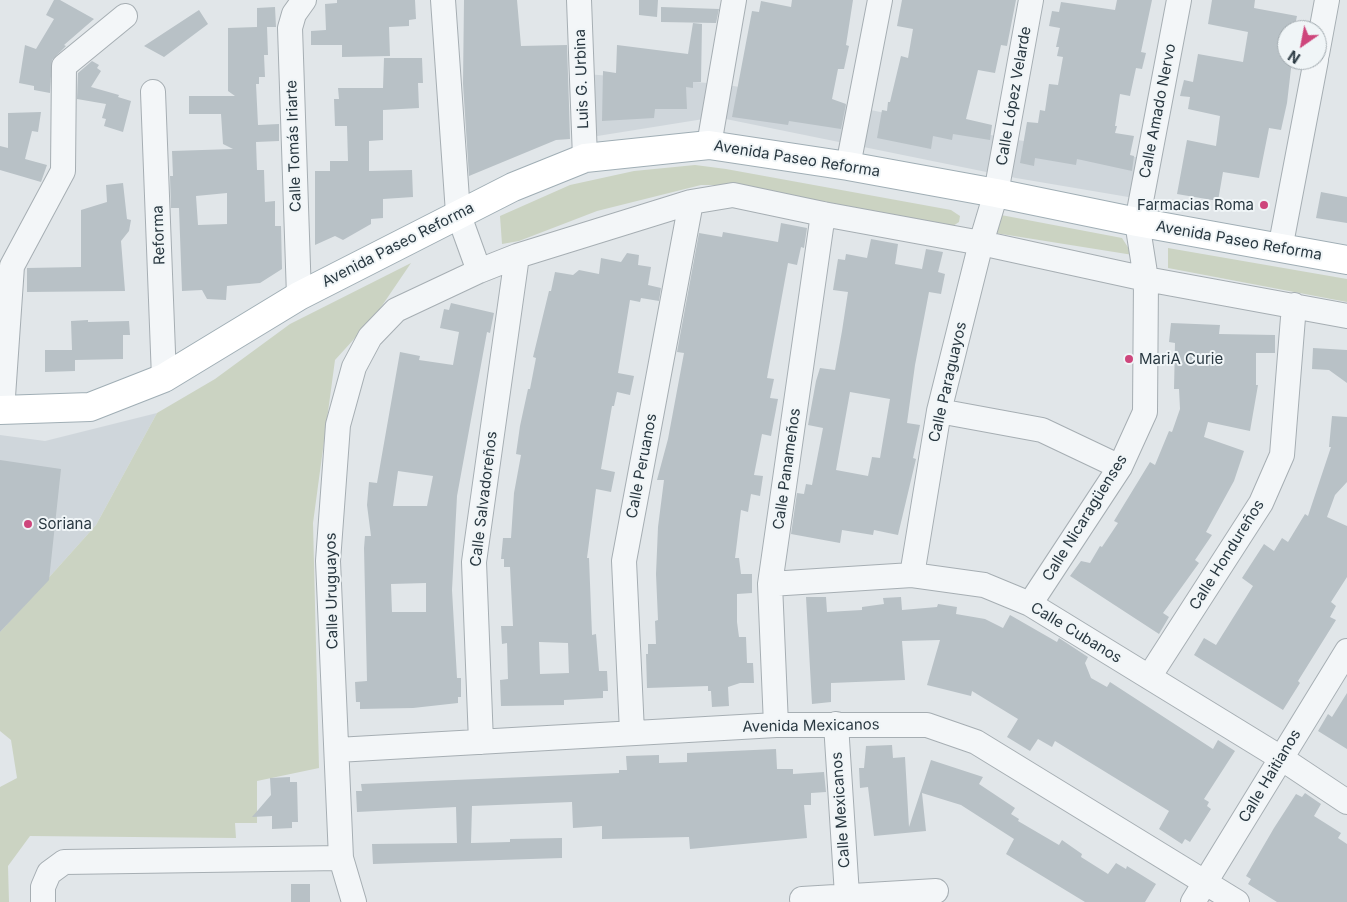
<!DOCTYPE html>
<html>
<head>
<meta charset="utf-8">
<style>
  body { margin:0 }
  #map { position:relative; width:1347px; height:902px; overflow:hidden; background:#e1e6e9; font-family:Inter,sans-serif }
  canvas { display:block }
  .north { position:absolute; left:1277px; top:20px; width:50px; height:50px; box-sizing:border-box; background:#f0f5f7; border:1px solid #a0a9ae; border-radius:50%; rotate:213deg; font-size:14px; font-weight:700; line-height:20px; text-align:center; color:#293841 }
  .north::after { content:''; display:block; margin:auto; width:18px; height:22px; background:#ce467c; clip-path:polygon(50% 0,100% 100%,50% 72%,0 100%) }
</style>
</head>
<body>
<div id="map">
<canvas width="1347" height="902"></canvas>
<div class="north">N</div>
</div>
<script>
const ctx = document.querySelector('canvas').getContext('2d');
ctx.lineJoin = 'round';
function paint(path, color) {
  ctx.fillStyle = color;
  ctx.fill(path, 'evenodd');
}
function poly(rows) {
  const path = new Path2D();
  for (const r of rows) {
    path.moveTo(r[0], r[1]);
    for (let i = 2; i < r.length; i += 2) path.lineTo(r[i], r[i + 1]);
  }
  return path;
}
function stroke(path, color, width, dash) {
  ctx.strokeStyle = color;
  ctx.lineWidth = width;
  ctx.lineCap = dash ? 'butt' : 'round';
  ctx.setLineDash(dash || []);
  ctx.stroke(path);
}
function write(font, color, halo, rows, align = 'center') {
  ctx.font = font + ' Inter,sans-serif';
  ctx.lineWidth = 4;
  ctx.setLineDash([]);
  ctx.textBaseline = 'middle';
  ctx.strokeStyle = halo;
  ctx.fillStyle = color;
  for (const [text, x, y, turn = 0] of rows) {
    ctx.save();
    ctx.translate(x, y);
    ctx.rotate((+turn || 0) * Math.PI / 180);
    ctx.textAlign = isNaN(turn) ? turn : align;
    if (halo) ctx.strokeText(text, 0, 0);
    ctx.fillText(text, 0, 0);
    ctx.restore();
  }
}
paint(poly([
  [585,74,722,84,861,108,1010,139,1156,160,1146,200,1016,178,716,117,585,138],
  [157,413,96,525,0,632,0,435,45,441]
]), '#cfd6db');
paint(poly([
  [695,165,726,169,951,210,960,216,959,222,953,226,716,185,701,185,597,211,519,241,502,244,500,216,570,185,634,171],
  [1001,215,1122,238,1133,255,989,232],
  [1168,248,1347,279,1347,302,1168,268],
  [411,263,375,316,335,360,313,523,319,768,257,781,257,823,235,823,236,838,30,836,8,866,9,902,0,902,0,787,17,778,11,740,0,731,0,632,96,525,157,413,215,379,290,324]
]), '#cbd3c2');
paint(poly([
  [54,0,60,0,94,19,64,45,66,46,52,60,50,93,34,90,34,86,19,83,25,45,36,49,54,19,46,15],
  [337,0,415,0,416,19,409,20,409,26,389,27,390,56,342,57,342,45,311,45,311,31,326,30,325,4,337,3],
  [464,0,517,0,521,46,567,45,569,105,570,139,556,140,469,176,463,84],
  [639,0,658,0,657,17,639,15],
  [792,0,853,0,846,45,849,46,844,69,838,69,832,99,846,104,841,129,789,121,788,125,732,117,752,11,759,12,761,1,791,7],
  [902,0,1016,0,1007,46,1001,45,995,73,978,70,966,119,992,125,990,140,953,134,952,140,933,136,931,149,877,138,882,110,887,111,888,102,890,102,901,56,908,58,913,29,897,26],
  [1117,0,1152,0,1141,52,1146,53,1142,69,1136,68,1130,96,1120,94,1115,126,1117,126,1115,133,1134,136,1130,155,1134,156,1132,171,1077,159,1076,165,1035,158,1034,166,1020,163,1027,122,1038,123,1040,110,1045,111,1049,84,1058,85,1063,57,1057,56,1059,47,1056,47,1060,28,1049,26,1052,11,1059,12,1061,2,1115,10],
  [1212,0,1255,0,1254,8,1297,16,1294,30,1287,30,1287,60,1292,60,1287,103,1281,130,1269,128,1259,178,1223,172,1218,201,1177,194,1187,140,1216,146,1220,116,1188,109,1190,97,1180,96,1184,80,1193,82,1198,54,1243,62,1248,32,1208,24],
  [275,7,276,27,267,27,268,55,264,55,265,77,259,77,259,84,256,84,258,125,279,124,279,141,256,142,257,170,264,170,265,202,275,201,275,226,281,226,282,269,260,283,227,286,226,300,207,299,202,290,182,291,179,208,171,208,170,176,173,176,172,151,233,149,223,144,221,114,189,114,189,96,235,96,228,91,228,28,257,27,257,8],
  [227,193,227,224,198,225,196,196],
  [661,7,719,9,716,23,661,22],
  [199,10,208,24,164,57,144,46],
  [693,23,702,24,701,82,693,82,693,88,686,87,687,109,655,109,654,118,602,121,603,71,616,73,617,45,688,54],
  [384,58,422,58,423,83,418,83,419,108,383,110,383,140,369,141,369,171,412,170,413,197,383,199,383,218,371,219,371,224,343,240,335,236,315,245,315,171,330,171,330,161,348,161,347,126,335,126,334,99,339,99,338,88,383,88],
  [92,61,99,65,97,68,101,71,91,87,119,95,118,97,131,101,123,132,104,126,106,119,102,118,106,104,77,99,78,73],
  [41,112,38,132,32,131,25,159,47,165,41,182,0,170,0,146,8,148,8,113],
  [123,183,127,219,131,220,129,231,121,241,125,291,27,292,27,268,81,267,81,210,107,202,106,185],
  [1321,192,1347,197,1347,223,1316,218],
  [781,223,807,228,804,248,801,247,797,265,788,263,767,378,774,379,770,398,778,399,771,436,762,434,754,475,763,476,760,496,751,494,748,512,741,510,735,558,739,558,741,574,752,574,752,593,737,594,737,622,739,637,746,637,747,663,753,663,754,683,740,683,728,687,729,706,712,707,711,691,708,691,708,686,647,688,646,654,648,654,648,644,656,644,655,621,658,620,656,574,658,527,664,480,657,480,668,439,684,353,677,352,699,233,722,237,723,232,778,242],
  [871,239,898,244,895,264,922,269,926,249,943,252,938,272,945,274,941,294,929,292,915,365,907,423,920,425,913,458,916,459,898,535,874,530,873,535,842,530,840,543,791,534,797,493,804,494,806,484,812,485,823,428,808,425,816,381,820,368,835,370,842,331,848,292,833,290,838,259,845,260,846,254,867,258],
  [850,392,890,399,880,458,872,457,868,476,836,470],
  [627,253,639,255,638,265,651,267,648,285,661,288,659,301,641,298,640,302,630,300,618,373,634,376,630,395,617,392,614,406,612,406,601,469,615,472,611,492,596,489,587,558,589,558,592,635,596,634,599,671,607,671,608,691,603,691,603,698,564,700,564,705,501,706,500,680,508,679,507,643,502,644,501,626,513,626,510,567,504,567,504,559,501,559,503,538,511,538,514,493,521,455,516,454,520,426,528,389,530,389,536,358,533,357,549,291,551,291,555,272,573,275,579,270,599,274,601,258,621,262],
  [539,642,568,643,569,673,540,674],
  [451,303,494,313,490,333,487,332,457,496,452,590,457,678,461,678,461,697,458,697,458,703,413,708,360,709,360,702,356,702,355,682,367,681,364,548,365,536,371,536,367,505,369,482,377,483,400,352,420,356,419,360,453,365,459,332,440,328,444,309,449,310],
  [398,471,433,476,427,506,393,506],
  [426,583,426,612,392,612,391,584],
  [88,320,88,322,129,321,130,335,123,335,123,359,75,360,75,371,45,372,45,350,72,350,71,321],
  [1171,323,1220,325,1219,334,1275,335,1275,353,1256,353,1256,385,1258,385,1250,431,1208,422,1204,437,1244,451,1234,481,1206,532,1212,535,1195,560,1199,563,1163,613,1169,617,1159,634,1070,576,1081,561,1090,563,1100,546,1102,547,1118,523,1114,521,1150,462,1155,465,1169,431,1172,432,1180,409,1179,389,1174,389,1175,343,1169,342],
  [1313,348,1347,350,1347,383,1329,370,1312,369],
  [1332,416,1347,417,1347,482,1335,495,1327,517,1347,526,1347,577,1331,602,1336,606,1330,617,1336,620,1298,681,1300,683,1283,710,1194,655,1204,638,1216,645,1253,586,1242,578,1264,544,1274,551,1282,538,1288,542,1305,514,1308,516,1331,447,1329,447],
  [0,460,61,469,49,580,0,632],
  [806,597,826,597,827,612,862,610,862,607,884,604,883,598,901,597,902,610,937,607,938,604,957,607,956,614,985,619,1003,628,1010,615,1057,642,1059,638,1088,657,1085,663,1091,678,1107,687,1110,682,1213,749,1218,740,1235,751,1204,799,1209,802,1207,806,1211,809,1190,842,1185,839,1182,844,1159,829,1169,811,1055,741,1052,747,1038,739,1030,751,1007,737,1018,719,972,691,971,696,927,685,940,640,902,641,905,680,831,683,831,702,812,704],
  [1347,693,1347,749,1318,731,1328,714,1332,717],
  [892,745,893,758,905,757,909,827,931,760,983,777,979,784,1015,808,1011,814,1019,819,1018,821,1059,845,1062,840,1082,854,1081,857,1108,874,1116,863,1126,869,1127,866,1156,884,1145,902,1085,902,1006,854,1014,839,961,805,922,793,926,831,874,836,868,787,860,788,859,768,864,768,866,746],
  [776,749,777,769,793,769,793,774,824,772,826,792,811,793,811,805,804,805,807,838,690,849,689,837,602,839,602,826,573,828,572,802,472,806,471,843,510,842,510,839,562,838,562,858,373,864,372,844,457,843,456,807,357,812,356,791,362,791,361,784,619,773,619,770,627,770,626,756,659,755,659,763,687,762,687,753],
  [290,777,290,782,297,782,298,822,292,822,292,828,272,829,272,816,252,817,271,795,270,778],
  [1305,793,1321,804,1314,816,1341,833,1338,838,1347,844,1347,902,1277,902,1248,884,1251,879,1246,876,1274,828,1296,794,1302,797],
  [291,884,310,884,310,902,291,902]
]), '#b8c1c6');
const minor = poly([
  [443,0,458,213,479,271],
  [579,0,585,158],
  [1317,54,1327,0],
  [153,92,164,378],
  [709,145,734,0],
  [848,166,880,0],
  [1280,249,1316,60],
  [299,296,290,28,294,14,304,0],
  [2,411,12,266,63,171,64,66,125,16],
  [939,411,1042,430,1120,467],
  [912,575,939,411,981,243,996,193,1031,0],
  [770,584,912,575,984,585,1030,604,1281,758,1347,802],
  [1030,604,1120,467,1145,412,1146,279,1137,222,1179,0],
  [1149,677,1261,503,1282,455,1294,305],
  [836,724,847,895],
  [776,725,770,584,823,214],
  [632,732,624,561,691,202],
  [481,742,474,562,517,256],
  [337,750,776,725,927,725,976,742,1237,902],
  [802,899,936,891],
  [43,902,43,887,49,873,64,862,341,858],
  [354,902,341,858,328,561,338,425,354,367,370,337,396,310,479,271,517,256,691,202,733,195,823,214,981,243,1146,279,1347,316],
  [1193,902,1347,651]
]);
const major = poly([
  [0,410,90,407,164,378,299,296,513,187,585,158,709,145,848,166,996,193,1137,222,1347,260]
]);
stroke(minor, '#a6aeb3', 26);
stroke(major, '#a0aeb5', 30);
stroke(minor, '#f3f6f8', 24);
stroke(major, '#fff', 28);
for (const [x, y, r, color] of [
  [1264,205,5,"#ce467c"],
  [1129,359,5,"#ce467c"],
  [28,524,5,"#ce467c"]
]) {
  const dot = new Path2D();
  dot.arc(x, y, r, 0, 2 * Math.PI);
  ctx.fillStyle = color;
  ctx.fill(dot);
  stroke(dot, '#f0f5f7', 2);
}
write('15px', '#293841', '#f0f5f7', [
  ["Luis G. Urbina",582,79,-92],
  ["Calle López Velarde",1014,96,-80],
  ["Calle Amado Nervo",1158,111,-79],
  ["Calle Tomás Iriarte",294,146,-92],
  ["Avenida Paseo Reforma",797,159,9],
  ["Reforma",159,235,-92],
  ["Avenida Paseo Reforma",1239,241,10],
  ["Avenida Paseo Reforma",398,245,-27],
  ["Calle Paraguayos",948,382,-77],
  ["Calle Peruanos",642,466,-79],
  ["Calle Panameños",787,469,-82],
  ["Calle Salvadoreños",484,499,-83],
  ["Calle Nicaragüenses",1085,518,-58],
  ["Calle Hondureños",1227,555,-58],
  ["Calle Uruguayos",332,591,-91],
  ["Calle Cubanos",1076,633,31],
  ["Avenida Mexicanos",811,726,-1],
  ["Calle Haitianos",1270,776,-59],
  ["Calle Mexicanos",841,810,-94]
]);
write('15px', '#293841', '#f0f5f7', [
  ["Farmacias Roma",1254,205,"right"],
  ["MariA Curie",1139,359],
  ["Soriana",38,524]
], 'left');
</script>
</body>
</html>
